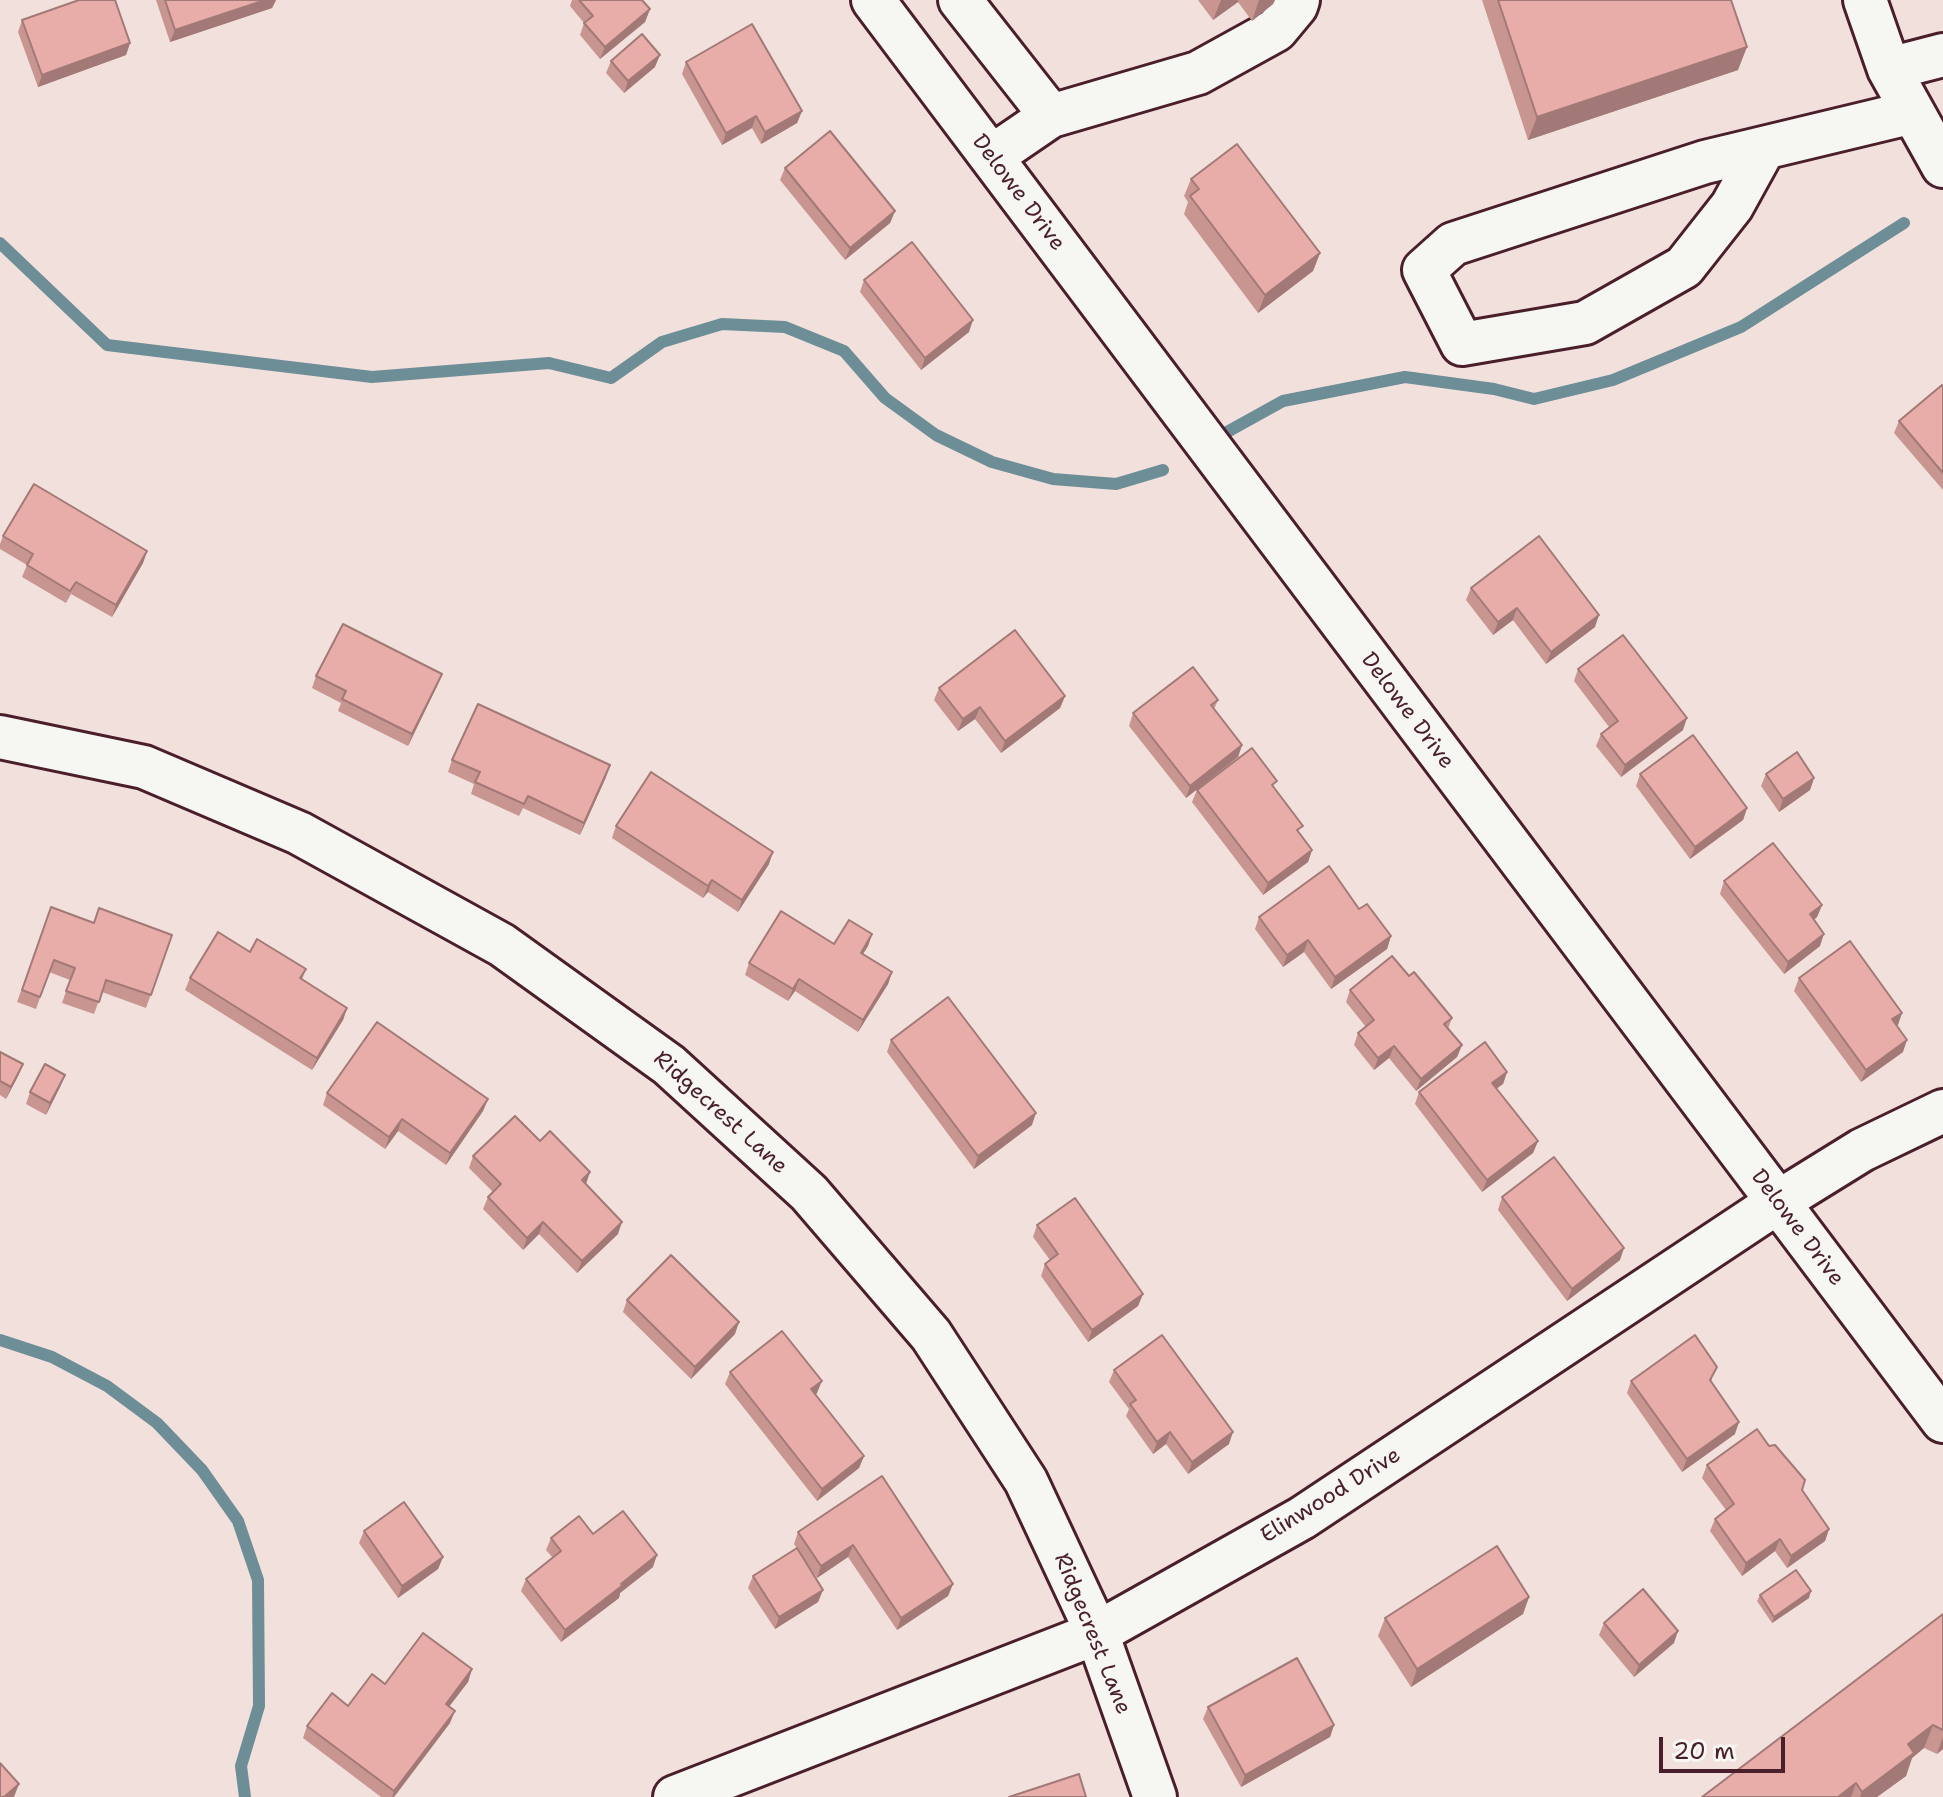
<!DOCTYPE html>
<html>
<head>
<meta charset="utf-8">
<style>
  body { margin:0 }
  #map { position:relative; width:1943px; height:1797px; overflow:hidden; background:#f2e0dc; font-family:"Shantell Sans",sans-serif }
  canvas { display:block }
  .scale { position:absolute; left:1659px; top:1737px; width:126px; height:36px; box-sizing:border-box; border:4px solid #4a1f2b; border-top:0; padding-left:10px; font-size:24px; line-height:28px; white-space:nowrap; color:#4a1f2b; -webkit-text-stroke:6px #f6f6f2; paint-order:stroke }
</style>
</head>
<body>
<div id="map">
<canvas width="1943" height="1797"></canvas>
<div class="scale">20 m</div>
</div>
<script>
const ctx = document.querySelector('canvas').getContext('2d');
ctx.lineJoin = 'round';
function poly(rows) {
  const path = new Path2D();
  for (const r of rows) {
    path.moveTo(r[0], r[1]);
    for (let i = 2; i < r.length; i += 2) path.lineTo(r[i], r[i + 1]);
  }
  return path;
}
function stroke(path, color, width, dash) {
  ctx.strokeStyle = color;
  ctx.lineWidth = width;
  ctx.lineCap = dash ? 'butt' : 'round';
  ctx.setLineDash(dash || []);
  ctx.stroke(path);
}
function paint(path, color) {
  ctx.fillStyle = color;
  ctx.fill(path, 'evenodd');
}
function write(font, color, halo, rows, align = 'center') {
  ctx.font = font + ' "Shantell Sans",sans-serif';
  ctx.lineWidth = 6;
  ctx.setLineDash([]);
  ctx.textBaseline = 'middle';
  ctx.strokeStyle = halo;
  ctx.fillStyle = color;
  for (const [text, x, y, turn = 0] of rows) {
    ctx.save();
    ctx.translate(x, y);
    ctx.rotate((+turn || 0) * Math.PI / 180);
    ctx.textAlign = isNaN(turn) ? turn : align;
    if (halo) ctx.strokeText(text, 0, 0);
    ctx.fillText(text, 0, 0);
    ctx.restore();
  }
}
stroke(poly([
  [0,243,107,345,372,377,549,363,611,378,662,342,722,324,785,327,844,351,885,398,936,435,992,462,1053,479,1116,484,1163,470],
  [1227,432,1283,401,1405,377,1494,389,1534,399,1613,380,1741,327,1904,223],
  [0,1340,52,1357,107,1386,157,1423,202,1470,238,1521,258,1580,259,1706,241,1766,245,1797]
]), '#6d8d97', 12);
const minor = poly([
  [873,0,1943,1421],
  [960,0,1051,116],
  [1865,0,1889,69,1943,166],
  [1889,69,1943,55],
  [1764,148,1732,206,1684,267,1585,323,1462,344,1424,270,1453,244,1705,162,1913,112],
  [991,157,1051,116,1198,73,1276,30,1296,6,1298,0],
  [0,737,144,767,299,833,502,945,669,1065,809,1193,931,1335,1026,1481,1097,1633,1155,1797],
  [675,1797,1097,1633,1302,1518,1778,1202,1862,1150,1943,1111]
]);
stroke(minor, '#4a1f2b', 48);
stroke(minor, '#f6f6f2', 42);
paint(poly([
  [156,0,276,0,272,8,170,42],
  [572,0,642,0,650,9,645,22,600,59,580,35,584,23,570,6],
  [1198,0,1275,0,1273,4,1252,21,1238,2,1213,20],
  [1482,0,1731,0,1738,70,1528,140],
  [22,20,130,43,126,55,38,87,18,32],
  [611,61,655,67,624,93,606,73],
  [686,62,802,111,797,123,761,144,752,128,722,145,682,74],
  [785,168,895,211,890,223,845,260,780,180],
  [1191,179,1320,253,1313,271,1258,313,1184,214,1188,202,1184,196],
  [864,280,969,332,921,370,860,292],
  [1943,387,1943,490,1894,433,1899,421],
  [3,536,147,551,143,563,112,617,71,594,66,603,22,577,27,565,0,549,0,544],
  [1471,588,1595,627,1546,664,1513,620,1493,635,1466,600],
  [1578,669,1683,730,1621,777,1596,746,1601,734,1609,727,1574,681],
  [316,676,437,686,408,746,338,711,341,703,312,688],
  [939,688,1065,696,1060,708,1001,753,975,719,958,731,934,700],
  [1218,700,1214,709,1242,745,1238,757,1186,798,1129,726,1133,713],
  [452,760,606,777,580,835,523,808,519,816,471,794,474,784,448,772],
  [1640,774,1747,808,1743,820,1690,859,1636,786],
  [1766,774,1814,778,1810,790,1779,812,1761,786],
  [1274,788,1300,834,1312,850,1308,862,1263,895,1192,802,1197,790],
  [616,826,769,864,738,912,708,892,703,898,612,838],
  [1724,881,1822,905,1817,917,1814,920,1820,946,1784,974,1720,894],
  [51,907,94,923,172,935,146,1008,102,992,94,1014,62,1003,70,980,49,972,36,1009,17,1002],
  [1359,909,1391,936,1387,949,1331,989,1304,952,1283,967,1255,929,1259,917],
  [872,934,868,946,863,954,892,972,888,984,858,1032,795,991,788,1001,745,975,749,963],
  [250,952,306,969,302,980,347,1008,343,1020,312,1070,185,990,190,978],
  [1409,976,1452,1018,1448,1029,1462,1045,1457,1057,1416,1091,1389,1058,1374,1070,1354,1045,1358,1033,1366,1027,1346,1002,1350,990],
  [1799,978,1902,1013,1897,1025,1903,1052,1861,1082,1794,991],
  [891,1040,1032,1125,974,1169,887,1052],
  [0,1052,23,1064,18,1076,6,1099,0,1095],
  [1507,1072,1503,1084,1496,1088,1538,1141,1533,1153,1482,1192,1415,1104,1419,1092],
  [65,1075,60,1087,46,1115,26,1104,30,1092],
  [327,1093,488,1099,483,1111,446,1165,398,1131,385,1149,323,1105],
  [540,1141,586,1184,618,1234,577,1273,539,1234,523,1250,483,1209,488,1197,493,1192,469,1168,473,1156],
  [1502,1197,1620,1260,1567,1301,1498,1210],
  [1037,1225,1143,1294,1138,1306,1088,1342,1041,1276,1045,1264,1050,1260,1033,1237],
  [627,1300,735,1334,691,1379,623,1312],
  [1114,1370,1229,1444,1188,1474,1166,1444,1153,1454,1126,1416,1129,1409,1109,1382],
  [730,1372,817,1393,816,1395,864,1456,859,1468,817,1501,725,1384],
  [1712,1379,1711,1382,1735,1434,1682,1472,1627,1393,1631,1381],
  [1707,1465,1802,1490,1829,1529,1825,1541,1787,1568,1775,1551,1742,1576,1710,1531,1715,1519,1726,1510,1702,1478],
  [882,1476,953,1584,948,1596,897,1630,848,1557,817,1578,794,1544,798,1532],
  [364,1531,443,1557,438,1569,398,1598,359,1543],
  [593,1534,653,1567,620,1593,619,1598,561,1642,521,1591,526,1579,553,1558,546,1550,551,1538],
  [753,1576,823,1590,818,1602,775,1629,748,1588],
  [1760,1595,1809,1598,1772,1623,1757,1601],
  [1529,1597,1523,1614,1411,1687,1378,1636,1385,1618],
  [1943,1614,1943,1749,1937,1754,1924,1748,1912,1758,1906,1776,1877,1797,1702,1797],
  [1604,1623,1674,1643,1634,1677,1599,1635],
  [472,1669,468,1682,449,1706,450,1723,394,1797,381,1797,303,1738,307,1726,348,1706,385,1684],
  [1208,1707,1334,1725,1330,1737,1241,1787,1203,1719]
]), '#c89591');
paint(poly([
  [265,0,276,0,272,8,170,42,175,30],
  [1221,0,1238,0,1238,2,1213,20],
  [1259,0,1275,0,1273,4,1252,21],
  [650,9,645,22,600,59,605,47],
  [130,43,126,55,38,87,42,75],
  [1747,47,1738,70,1528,140,1537,117],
  [660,55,655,67,624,93,628,81],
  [802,111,797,123,761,144,765,132],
  [756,116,752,128,722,145,726,133],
  [895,211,890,223,845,260,850,248],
  [1320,253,1313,271,1258,313,1265,295],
  [973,320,969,332,921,370,925,358],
  [147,551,143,563,112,617,116,605],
  [1517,608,1513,620,1493,635,1498,622],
  [1599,615,1595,627,1546,664,1551,652],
  [442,674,437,686,408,746,412,734],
  [1065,696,1060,708,1001,753,1005,741],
  [980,707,975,719,958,731,963,719],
  [1687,718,1683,730,1621,777,1625,765],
  [1242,745,1238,757,1186,798,1190,786],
  [610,765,606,777,580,835,584,823],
  [1814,778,1810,790,1779,812,1783,799],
  [1747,808,1743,820,1690,859,1695,847],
  [1312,850,1308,862,1263,895,1268,883],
  [773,852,769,864,738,912,742,900],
  [712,880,708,892,703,898,708,886],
  [1822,905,1817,917,1805,926,1810,914],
  [872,934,868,946,856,965,861,953],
  [1824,934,1820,946,1784,974,1788,962],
  [1391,936,1387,949,1331,989,1335,977],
  [1308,940,1304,952,1283,967,1287,955],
  [892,972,888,984,858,1032,863,1020],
  [799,979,795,991,788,1001,793,989],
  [347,1008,343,1020,312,1070,317,1058],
  [1902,1013,1898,1025,1888,1031,1892,1019],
  [1907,1040,1903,1052,1861,1082,1866,1070],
  [1462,1045,1457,1057,1416,1091,1421,1079],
  [1394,1046,1389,1058,1374,1070,1378,1058],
  [23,1064,18,1076,6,1099,11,1087],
  [1507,1072,1503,1084,1488,1095,1492,1083],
  [65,1075,60,1087,46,1115,50,1103],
  [488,1099,483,1111,446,1165,450,1153],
  [1036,1113,1032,1125,974,1169,978,1156],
  [402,1119,398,1131,385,1149,389,1137],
  [1538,1141,1533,1153,1482,1192,1487,1180],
  [590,1172,586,1184,582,1180],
  [543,1222,539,1234,523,1250,527,1238],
  [622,1222,618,1234,577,1273,582,1261],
  [1624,1248,1620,1260,1567,1301,1572,1289],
  [1143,1294,1138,1306,1088,1342,1092,1330],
  [739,1322,735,1334,691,1379,695,1367],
  [822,1381,817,1393,807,1401,811,1389],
  [1739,1422,1735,1434,1682,1472,1687,1459],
  [1170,1432,1166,1444,1153,1454,1157,1442],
  [1233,1432,1229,1444,1188,1474,1192,1462],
  [864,1456,859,1468,817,1501,822,1489],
  [1829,1529,1825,1541,1787,1568,1791,1556],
  [1780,1539,1775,1551,1742,1576,1746,1563],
  [853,1545,848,1557,817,1578,821,1566],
  [657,1555,653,1567,620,1593,619,1598,561,1642,565,1630],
  [443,1557,438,1569,398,1598,402,1586],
  [953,1584,948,1596,897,1630,901,1618],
  [823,1590,818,1602,775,1629,779,1617],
  [1811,1591,1809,1598,1772,1623,1774,1617],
  [1529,1597,1523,1614,1411,1687,1417,1669],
  [1678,1631,1674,1643,1634,1677,1639,1665],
  [472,1669,468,1682,442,1716,446,1704],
  [455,1711,450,1723,394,1797,392,1797,394,1791],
  [1334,1725,1330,1737,1241,1787,1245,1775],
  [1933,1725,1924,1748,1912,1758,1906,1776,1877,1797,1860,1797,1862,1792,1908,1744],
  [1943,1737,1943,1749,1937,1754],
  [1856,1783,1851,1797,1838,1797],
  [19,1784,14,1797,4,1797]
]), '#a27976');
const building = poly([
  [79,0,115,0,130,43,42,75,22,20,79,0],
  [165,0,265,0,175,30,165,0],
  [579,0,642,0,650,9,605,47,584,23,593,16,579,0],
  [1498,0,1731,0,1747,47,1537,117,1498,0],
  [752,24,802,111,765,132,756,116,726,133,686,62,752,24],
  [642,34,660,55,628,81,611,61,642,34],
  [830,131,895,211,850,248,785,168,830,131],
  [1237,144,1320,253,1265,295,1190,196,1199,189,1191,179,1237,144],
  [912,242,973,320,925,358,864,280,912,242],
  [1942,385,1943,387,1943,473,1899,421,1942,385],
  [34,484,147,551,116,605,76,582,70,591,27,565,33,554,3,536,34,484],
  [1539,536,1599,615,1551,652,1517,608,1498,622,1471,588,1539,536],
  [343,624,442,674,412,734,342,699,346,691,316,676,343,624],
  [1015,630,1065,696,1005,741,980,707,963,719,939,688,1015,630],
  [1623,635,1687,718,1625,765,1601,734,1618,721,1578,669,1623,635],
  [1193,667,1218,700,1211,705,1242,745,1190,786,1133,713,1193,667],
  [478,704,610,765,584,823,528,796,524,804,475,782,480,772,452,760,478,704],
  [1693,735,1747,808,1695,847,1640,774,1693,735],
  [1252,748,1277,781,1272,785,1303,826,1297,830,1312,850,1268,883,1197,790,1252,748],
  [1797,752,1814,778,1783,799,1766,774,1797,752],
  [651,772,773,852,742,900,712,880,708,886,616,826,651,772],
  [1773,843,1822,905,1810,914,1824,934,1788,962,1724,881,1773,843],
  [1329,866,1359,909,1367,904,1391,936,1335,977,1308,940,1287,955,1259,917,1329,866],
  [51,907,94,923,99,908,172,935,151,995,106,980,99,1002,66,991,75,968,54,960,40,997,22,990,51,907],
  [781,911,834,944,849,920,872,934,861,953,892,972,863,1020,799,979,793,989,749,963,781,911],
  [218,932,250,952,257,939,306,969,300,978,347,1008,317,1058,190,978,218,932],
  [1850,941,1902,1013,1892,1019,1907,1040,1866,1070,1799,978,1850,941],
  [1392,956,1409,976,1414,972,1452,1018,1444,1024,1462,1045,1421,1079,1394,1046,1378,1058,1358,1033,1374,1020,1350,990,1392,956],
  [948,997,1036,1113,978,1156,891,1040,948,997],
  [377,1022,488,1099,450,1153,402,1119,389,1137,327,1093,377,1022],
  [1485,1042,1507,1072,1492,1083,1538,1141,1487,1180,1419,1092,1485,1042],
  [0,1052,23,1064,11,1087,0,1081,0,1052],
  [45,1064,65,1075,50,1103,30,1092,45,1064],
  [515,1116,540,1141,550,1131,590,1172,582,1180,622,1222,582,1261,543,1222,527,1238,488,1197,501,1184,473,1156,515,1116],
  [1554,1157,1624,1248,1572,1289,1502,1197,1554,1157],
  [1075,1198,1143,1294,1092,1330,1045,1264,1058,1254,1037,1225,1075,1198],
  [671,1255,739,1322,695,1367,627,1300,671,1255],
  [782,1331,822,1381,811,1389,864,1456,822,1489,730,1372,782,1331],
  [1162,1335,1233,1432,1192,1462,1170,1432,1157,1442,1130,1404,1136,1400,1114,1370,1162,1335],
  [1695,1335,1717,1367,1710,1380,1739,1422,1687,1459,1631,1381,1695,1335],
  [1757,1429,1769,1446,1775,1445,1805,1480,1802,1490,1829,1529,1791,1556,1780,1539,1746,1563,1715,1519,1734,1504,1707,1465,1757,1429],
  [882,1476,953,1584,901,1618,853,1545,821,1566,798,1532,882,1476],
  [404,1502,443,1557,402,1586,364,1531,404,1502],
  [623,1511,657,1555,621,1584,623,1585,565,1630,526,1579,561,1551,551,1538,579,1516,593,1534,623,1511],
  [1497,1546,1529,1597,1417,1669,1385,1618,1497,1546],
  [797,1548,823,1590,779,1617,753,1576,797,1548],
  [1796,1570,1811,1591,1774,1617,1760,1595,1796,1570],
  [1643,1589,1678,1631,1639,1665,1604,1623,1643,1589],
  [1943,1614,1943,1730,1933,1725,1908,1744,1914,1753,1862,1792,1856,1783,1838,1797,1702,1797,1943,1614],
  [423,1633,472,1669,446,1704,455,1711,394,1791,307,1726,332,1693,348,1706,372,1674,385,1684,423,1633],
  [1297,1658,1334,1725,1245,1775,1208,1707,1297,1658],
  [0,1763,19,1784,4,1797,0,1797,0,1763],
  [1079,1774,1086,1797,1009,1797,1079,1774]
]);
paint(building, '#e8ada9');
stroke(building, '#a27976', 2);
write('22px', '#4a1f2b', '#f6f6f2', [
  ["Delowe Drive",1018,193,53],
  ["Delowe Drive",1407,711,53],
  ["Ridgecrest Lane",720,1113,42],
  ["Delowe Drive",1797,1228,53],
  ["Elinwood Drive",1331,1496,-32],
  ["Ridgecrest Lane",1092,1634,68]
]);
</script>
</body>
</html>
